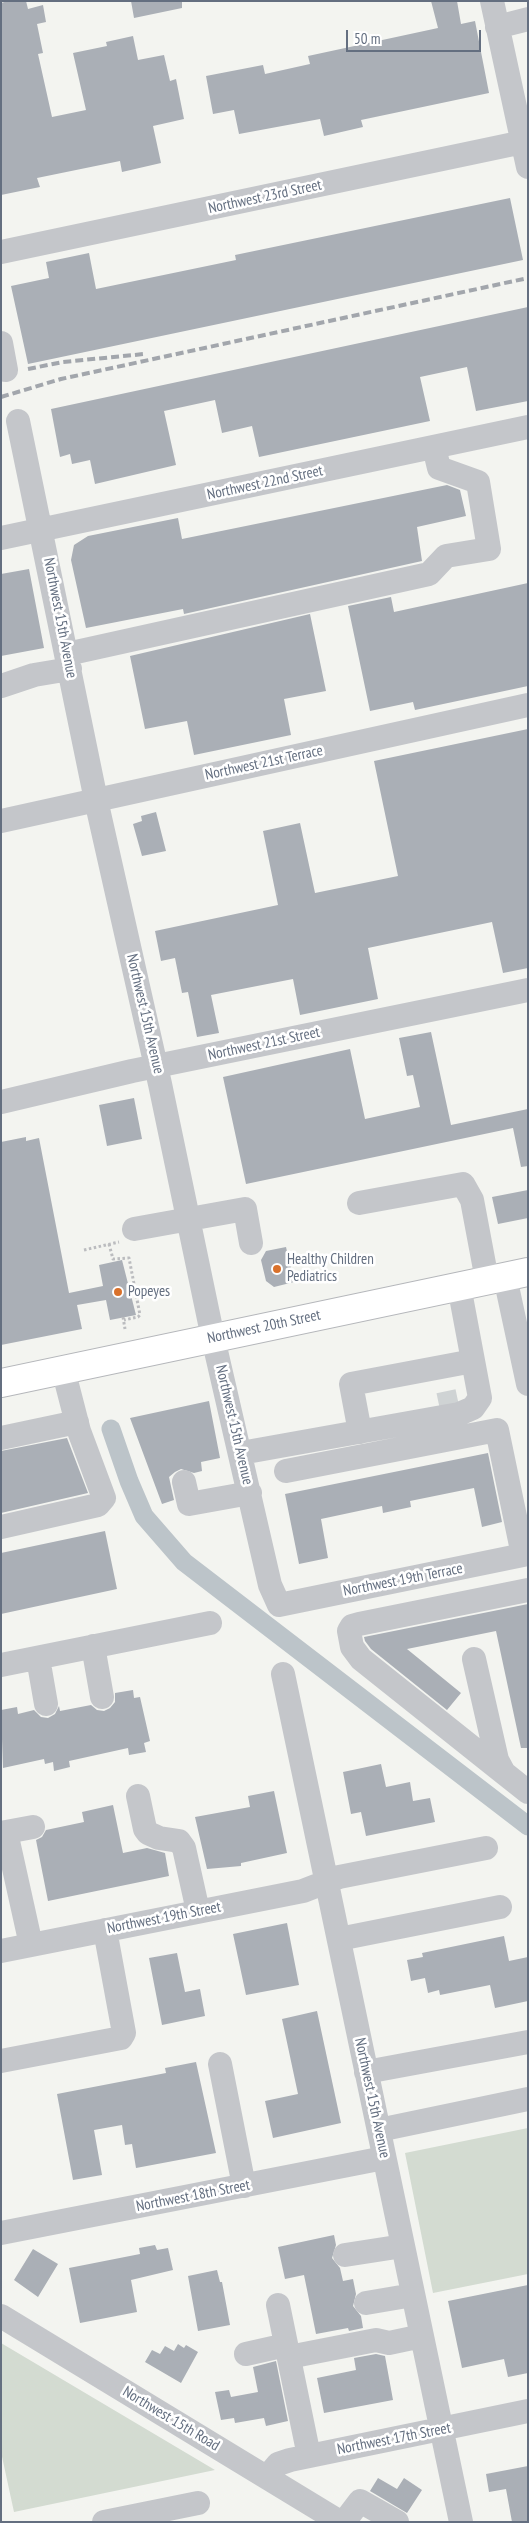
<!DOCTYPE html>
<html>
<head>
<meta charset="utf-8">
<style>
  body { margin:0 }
  #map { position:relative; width:529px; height:2523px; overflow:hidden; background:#f3f4f0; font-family:"PT Sans Narrow",sans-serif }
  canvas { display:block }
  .frame { position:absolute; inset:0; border:2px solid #646f80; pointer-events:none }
  .scale { position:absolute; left:346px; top:30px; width:135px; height:22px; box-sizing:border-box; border:2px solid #646f80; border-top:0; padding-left:6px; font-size:15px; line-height:18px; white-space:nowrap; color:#646f80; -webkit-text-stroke:4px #fff; paint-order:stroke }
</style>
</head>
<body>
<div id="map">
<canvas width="529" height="2523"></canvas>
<div class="frame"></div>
<div class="scale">50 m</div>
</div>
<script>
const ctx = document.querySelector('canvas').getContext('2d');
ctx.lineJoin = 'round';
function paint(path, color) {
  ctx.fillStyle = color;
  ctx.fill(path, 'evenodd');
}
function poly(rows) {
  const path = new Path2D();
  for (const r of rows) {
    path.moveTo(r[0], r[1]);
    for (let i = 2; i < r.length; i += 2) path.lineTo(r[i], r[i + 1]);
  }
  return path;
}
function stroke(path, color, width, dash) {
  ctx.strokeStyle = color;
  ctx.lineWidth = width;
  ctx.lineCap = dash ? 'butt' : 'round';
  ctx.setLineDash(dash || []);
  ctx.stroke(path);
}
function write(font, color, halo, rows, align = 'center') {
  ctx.font = font + ' "PT Sans Narrow",sans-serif';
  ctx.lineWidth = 5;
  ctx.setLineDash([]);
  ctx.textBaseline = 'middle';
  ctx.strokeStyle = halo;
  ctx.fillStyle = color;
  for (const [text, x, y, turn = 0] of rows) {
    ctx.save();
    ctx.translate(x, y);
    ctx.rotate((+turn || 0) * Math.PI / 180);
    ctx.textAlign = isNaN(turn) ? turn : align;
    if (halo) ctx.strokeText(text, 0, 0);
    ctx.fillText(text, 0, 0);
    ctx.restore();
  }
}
paint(poly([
  [528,2128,528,2274,433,2293,405,2153],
  [1,2343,215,2470,14,2512,1,2452]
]), '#d3dbd1');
stroke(poly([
  [111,1429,129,1481,144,1516,184,1562,528,1826]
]), '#bcc4c9', 19);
paint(poly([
  [8,1,26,1,28,9,43,5,46,22,37,24,43,53,38,54,52,117,86,110,73,53,107,46,106,42,133,36,138,60,164,55,170,81,176,79,184,119,153,126,161,163,122,172,120,161,37,178,40,187,1,195,1,3],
  [131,1,182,1,182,8,134,18],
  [431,1,457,1,461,24,475,21,489,93,361,120,363,127,324,136,320,119,239,134,234,110,213,114,206,76,263,65,265,74,310,64,308,56,438,28],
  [510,198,523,260,28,364,11,286,49,278,46,262,89,253,96,289,236,260,235,255],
  [528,307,528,401,476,411,467,367,420,377,430,421,259,457,252,426,222,433,215,400,164,411,176,465,95,484,90,460,72,464,70,454,60,457,51,409],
  [447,485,460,490,466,516,417,527,422,561,184,614,183,609,86,628,71,560,74,545,88,536,178,518,182,539],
  [29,569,44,648,1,656,1,574],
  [528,583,528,686,415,710,413,702,370,711,348,606,391,597,394,612],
  [310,614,326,691,284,699,291,735,194,755,187,721,145,729,130,656],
  [528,729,528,968,503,973,492,922,368,948,378,999,300,1015,293,979,211,995,219,1033,197,1037,188,992,182,993,175,958,161,961,155,931,278,905,263,831,300,823,315,893,398,876,374,761],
  [156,812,166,851,142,856,133,824,142,821,141,816],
  [431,1032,451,1125,528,1109,528,1166,521,1167,513,1128,246,1184,223,1077,350,1049,365,1119,420,1107,413,1075,407,1076,399,1038],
  [134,1098,142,1139,107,1146,99,1105],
  [26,1137,26,1141,39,1138,69,1293,103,1286,99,1265,122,1260,136,1315,110,1320,106,1300,77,1305,82,1329,1,1345,1,1142],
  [528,1190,528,1218,498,1224,492,1197],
  [286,1247,294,1282,274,1287,266,1281,261,1260,266,1251],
  [209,1401,220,1458,201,1462,202,1471,194,1473,181,1469,175,1472,169,1477,174,1500,162,1504,130,1418],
  [67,1438,88,1493,1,1513,1,1451],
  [488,1453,502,1522,482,1527,474,1488,410,1501,411,1507,383,1513,382,1506,321,1519,328,1558,299,1564,285,1494],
  [105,1531,117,1589,1,1614,1,1553],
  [528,1604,528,1748,521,1748,496,1631,407,1649,461,1693,447,1710,371,1649,365,1641,364,1637],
  [133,1690,134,1698,140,1697,150,1741,144,1743,146,1752,129,1755,128,1748,69,1761,70,1767,54,1771,53,1762,45,1764,44,1759,3,1768,1,1710,17,1707,18,1714,34,1710,41,1717,48,1718,55,1714,59,1706,60,1711,91,1705,97,1710,104,1711,110,1708,115,1702,115,1693],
  [381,1764,386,1787,410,1782,413,1801,430,1798,435,1822,366,1836,361,1812,351,1814,343,1772],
  [274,1791,287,1853,241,1863,241,1866,207,1869,195,1817,250,1807,248,1796],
  [113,1805,123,1853,147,1848,165,1853,169,1876,48,1901,36,1840,42,1837,46,1830,84,1822,82,1812],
  [287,1923,299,1985,246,1995,233,1934],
  [504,1936,509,1961,528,1957,528,2001,495,2008,490,1985,440,1995,439,1990,428,1993,425,1978,411,1981,407,1960,423,1957,422,1953],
  [177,1953,185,1992,200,1989,205,2016,162,2025,149,1958],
  [317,2011,341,2123,273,2138,265,2101,298,2094,282,2019],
  [196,2062,216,2153,136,2168,132,2144,125,2145,122,2125,94,2130,102,2175,73,2180,57,2094,166,2073,165,2068],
  [334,2235,336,2245,332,2258,340,2268,343,2281,353,2279,356,2294,353,2306,361,2316,363,2328,349,2331,348,2328,316,2334,304,2275,285,2279,278,2247],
  [155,2245,157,2250,168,2248,173,2270,131,2280,137,2312,80,2323,69,2268,140,2254,139,2248],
  [33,2249,58,2264,38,2297,14,2280],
  [217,2270,220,2282,222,2282,230,2325,198,2331,188,2276],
  [528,2285,528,2373,508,2377,504,2359,462,2368,448,2301],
  [178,2344,184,2348,186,2345,198,2352,181,2383,145,2362,152,2350,160,2354,165,2346,174,2351],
  [376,2354,385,2356,393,2400,324,2413,317,2378,356,2370,354,2358],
  [276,2361,288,2421,266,2426,264,2418,235,2423,234,2418,221,2420,215,2392,229,2390,231,2397,258,2392,253,2367],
  [528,2466,528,2522,512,2522,506,2489,489,2492,486,2474],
  [378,2478,397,2489,404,2478,422,2490,407,2513,370,2491]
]), '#aaafb6');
stroke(poly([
  [439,1405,458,1401]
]), '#cfd3d4', 24, [24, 12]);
const major = poly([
  [1,1383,528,1272]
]);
stroke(major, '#b5b7bb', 30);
stroke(poly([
  [109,1244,113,1259,129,1258,140,1315,138,1317,124,1320],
  [84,1250,119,1242],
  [123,1317,125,1329]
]), '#bbbcbf', 3, [2.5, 2.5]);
stroke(poly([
  [492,1,528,167],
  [497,27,528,19],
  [1,252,528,141],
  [1,343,6,370],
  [18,421,96,800,160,1084,213,1338,270,1585,279,1605,528,1554],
  [1,538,528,427],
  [67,654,429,574,446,556,489,549,478,482,439,468,434,447],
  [1,686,34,675,70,669],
  [1,821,528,705],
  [1,1102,132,1071,528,990],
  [359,1203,463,1184,472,1200,487,1280],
  [134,1229,245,1209,251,1243],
  [505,1277,528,1384],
  [360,1432,351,1384,473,1361],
  [1,1438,77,1422],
  [241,1453,459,1414,473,1408,480,1398,459,1286],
  [286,1471,497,1430,523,1555],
  [184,1482,189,1504,250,1493],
  [1,1527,98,1505,104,1498,79,1431,63,1369],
  [93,1646,102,1697],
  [38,1658,46,1704],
  [474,1659,497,1760,504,1773,528,1792],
  [1,1665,210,1623],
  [283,1674,461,2522],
  [504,1773,361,1659,352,1647,349,1631,352,1626,359,1624,528,1590],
  [138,1796,145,1829,148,1833,159,1838,179,1841,184,1848,198,1911],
  [339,1939,500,1907],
  [31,1945,6,1832,33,1827],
  [1,1951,303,1891,339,1877,486,1848],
  [1,2061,121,2038,124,2033,105,1930],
  [220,2064,244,2186],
  [366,2072,528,2042],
  [379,2130,528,2099],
  [1,2233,384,2158],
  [345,2255,403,2246],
  [366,2303,413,2295],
  [278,2305,309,2456],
  [1,2316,340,2522],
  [246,2354,286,2345],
  [294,2356,376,2340,389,2343,422,2336],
  [267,2477,278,2464,290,2460,528,2411],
  [104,2522,198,2503],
  [344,2522,360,2501,397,2522]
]), '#c4c6ca', 24);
stroke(major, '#fff', 28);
stroke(poly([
  [28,369,63,362,144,354],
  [1,397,61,379,528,278]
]), '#a2a6ac', 4, [8, 4]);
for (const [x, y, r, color] of [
  [277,1269,5,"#d9712b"],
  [118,1292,5,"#d9712b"]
]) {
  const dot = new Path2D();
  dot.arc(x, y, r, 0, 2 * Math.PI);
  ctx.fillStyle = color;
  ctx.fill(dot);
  stroke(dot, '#fff', 2);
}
write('15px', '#646f80', '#fff', [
  ["Northwest 23rd Street",265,197,-12],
  ["Northwest 22nd Street",265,483,-12],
  ["Northwest 15th Avenue",60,618,79],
  ["Northwest 21st Terrace",264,763,-12],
  ["Northwest 15th Avenue",145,1014,77],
  ["Northwest 21st Street",264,1044,-12],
  ["Northwest 20th Street",264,1327,-12],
  ["Northwest 15th Avenue",234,1425,77],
  ["Northwest 19th Terrace",403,1580,-11],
  ["Northwest 19th Street",164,1918,-11],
  ["Northwest 15th Avenue",372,2098,78],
  ["Northwest 18th Street",193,2196,-11],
  ["Northwest 15th Road",171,2419,31],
  ["Northwest 17th Street",394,2439,-11]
]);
write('15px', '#646f80', '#fff', [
  ["Healthy Children",287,1260],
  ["Pediatrics",287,1277],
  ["Popeyes",128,1292]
], 'left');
</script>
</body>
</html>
